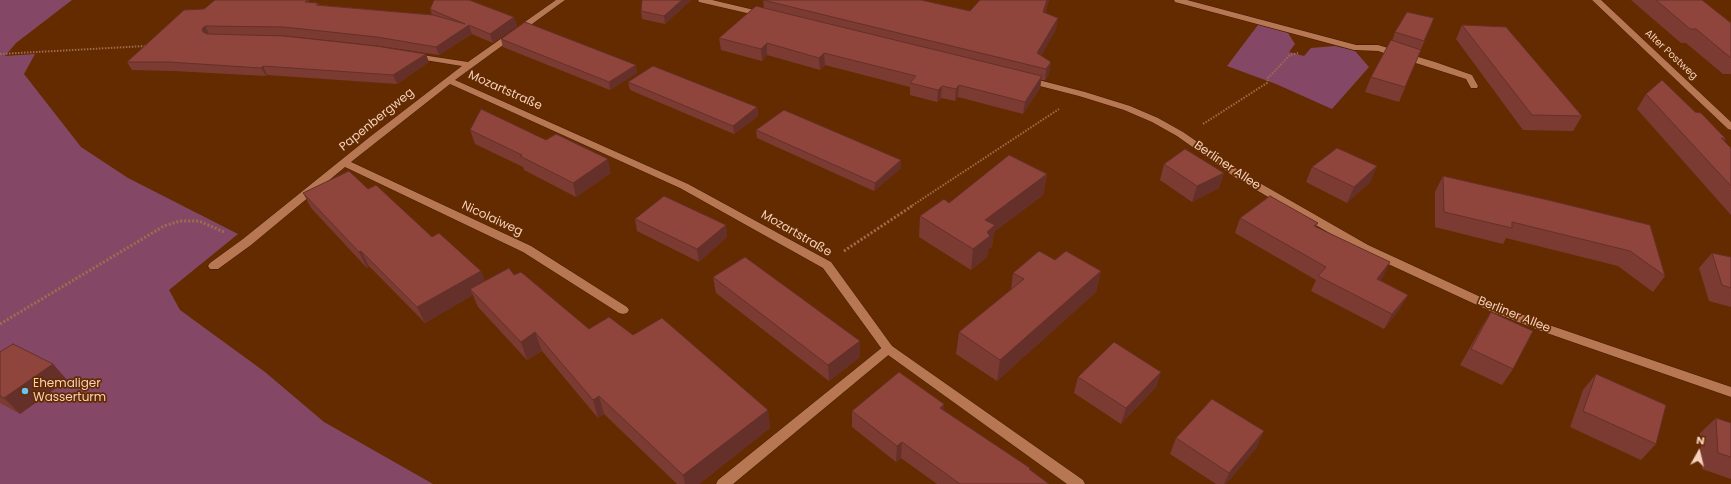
<!DOCTYPE html>
<html>
<head>
<meta charset="utf-8">
<style>
  body { margin:0 }
  #map { position:relative; width:1731px; height:484px; overflow:hidden; background:#642b01; font-family:Poppins,sans-serif }
  canvas { display:block }
  .north { position:absolute; left:1679px; top:432px; width:40px; height:40px; -webkit-text-stroke:3px #642b01; paint-order:stroke; rotate:8deg; font-size:11px; font-weight:700; line-height:16px; text-align:center; color:#f5d1be }
  .north::after { content:''; display:block; margin:auto; width:14px; height:18px; background:#f5d1be; clip-path:polygon(50% 0,100% 100%,50% 72%,0 100%) }
</style>
</head>
<body>
<div id="map">
<canvas width="1731" height="484"></canvas>
<div class="north">N</div>
</div>
<script>
const ctx = document.querySelector('canvas').getContext('2d');
ctx.lineJoin = 'round';
function paint(path, color) {
  ctx.fillStyle = color;
  ctx.fill(path, 'evenodd');
}
function poly(rows) {
  const path = new Path2D();
  for (const r of rows) {
    path.moveTo(r[0], r[1]);
    for (let i = 2; i < r.length; i += 2) path.lineTo(r[i], r[i + 1]);
  }
  return path;
}
function stroke(path, color, width, dash) {
  ctx.strokeStyle = color;
  ctx.lineWidth = width;
  ctx.lineCap = dash ? 'butt' : 'round';
  ctx.setLineDash(dash || []);
  ctx.stroke(path);
}
function write(font, color, halo, rows, align = 'center') {
  ctx.font = font + ' Poppins,sans-serif';
  ctx.lineWidth = 3.5;
  ctx.setLineDash([]);
  ctx.textBaseline = 'middle';
  ctx.strokeStyle = halo;
  ctx.fillStyle = color;
  for (const [text, x, y, turn = 0] of rows) {
    ctx.save();
    ctx.translate(x, y);
    ctx.rotate((+turn || 0) * Math.PI / 180);
    ctx.textAlign = isNaN(turn) ? turn : align;
    if (halo) ctx.strokeText(text, 0, 0);
    ctx.fillText(text, 0, 0);
    ctx.restore();
  }
}
paint(poly([
  [0,0,72,0,16,43,5,56,35,54,24,74,81,147,128,178,238,234,169,290,180,310,265,372,324,422,433,484,0,484],
  [1258,25,1288,33,1295,44,1289,52,1304,56,1311,48,1335,46,1355,51,1369,67,1332,109,1276,84,1227,66]
]), '#844866');
const service = poly([
  [1357,45,1378,45,1435,62,1472,75,1478,86,1477,88,1471,88,1466,79,1378,51,1354,50,1353,48,1354,46,1357,45],
  [888,344,892,346,894,349,892,352,733,484,716,484,718,480,884,346,888,344]
]);
const minor = poly([
  [556,0,565,0,455,80,688,184,831,262,892,346,1083,480,1085,484,1067,484,884,352,823,268,680,188,450,84,351,162,531,246,627,307,629,310,627,313,623,314,619,313,523,252,345,167,251,245,218,269,210,269,208,266,210,263,243,239,371,136,462,66,412,58,408,55,409,53,468,62,556,0],
  [698,0,712,0,767,13,768,15,764,17,699,2,698,0],
  [1174,0,1187,0,1360,46,1361,48,1360,50,1354,50,1175,2,1174,0],
  [1592,0,1601,0,1731,122,1731,130,1728,129,1592,0],
  [1027,77,1085,92,1130,106,1158,118,1183,132,1244,174,1368,245,1498,305,1549,325,1731,387,1731,397,1541,331,1490,311,1360,251,1236,178,1177,136,1152,122,1124,110,1079,96,1024,82,1023,80,1024,78,1027,77]
]);
stroke(service, '#3b1b08', 1);
stroke(minor, '#3b1b08', 1);
stroke(poly([
  [0,54,146,46],
  [1203,124,1267,83,1268,78,1290,55,1298,53],
  [910,207,1059,109]
]), '#9e6d4d', 2, [1.5, 1.5]);
stroke(poly([
  [844,251,912,206],
  [0,324,164,226,180,221,199,221,224,232]
]), '#9e6d4d', 3, [2, 2]);
paint(service, '#b87753');
paint(minor, '#b87753');
paint(poly([
  [308,0,309,3,318,3,319,5,432,15,430,9,514,17,517,26,493,43,472,34,439,55,380,46,288,36,248,35,429,62,397,84,267,75,266,76,174,71,132,70,127,62,204,9],
  [642,0,691,0,665,24,642,19,641,11],
  [763,0,970,11,980,0,1049,0,1045,13,1058,18,1056,29,1041,56,1049,74,1045,80,1041,80,1040,88,1023,114,958,97,955,101,941,98,937,102,910,95,910,87,825,65,820,70,767,55,762,61,721,50,719,38,764,8],
  [1631,0,1702,0,1731,23,1731,74,1723,74,1686,43,1681,43],
  [1434,18,1399,102,1365,92,1371,77,1392,41,1395,32],
  [1462,25,1582,116,1573,131,1523,130,1456,39],
  [501,39,637,73,610,90,503,47],
  [628,82,757,107,758,116,734,134,630,90],
  [1646,94,1695,112,1726,139,1724,141,1731,148,1731,215,1637,109],
  [470,130,611,173,576,197,524,170,523,167,475,144],
  [756,130,901,160,901,168,874,191,757,138],
  [1164,164,1224,173,1219,188,1192,202,1160,180],
  [1377,166,1370,182,1347,203,1306,182,1312,167],
  [1047,174,1043,195,994,232,992,246,988,250,987,257,971,270,919,237,920,216,949,203],
  [1443,176,1650,225,1665,276,1653,292,1618,266,1506,238,1503,244,1435,227,1435,192],
  [368,189,432,237,481,271,485,281,514,275,589,329,633,335,768,410,770,428,699,484,677,484,604,414,598,418,542,351,527,360,478,307,473,295,425,323,369,266,367,268,311,208,303,193],
  [1240,218,1318,223,1316,227,1383,277,1380,280,1408,295,1399,310,1384,329,1311,291,1316,280,1235,233],
  [635,219,726,225,727,237,699,262,637,231],
  [1712,253,1731,257,1731,307,1709,301,1699,268],
  [1055,260,1101,271,1096,292,997,381,956,354,959,332,1011,290,1013,273],
  [713,277,860,357,829,381,716,293],
  [1491,312,1513,369,1502,385,1460,365,1481,328],
  [0,352,53,364,67,380,20,414,0,403],
  [1161,372,1156,387,1121,424,1074,393,1078,377],
  [1596,374,1656,444,1641,460,1570,427,1583,390],
  [944,404,943,410,1030,470,1049,484,937,484,901,458,896,462,852,427,852,411],
  [1716,418,1731,423,1731,479,1702,469,1700,433],
  [1176,438,1257,447,1226,484,1216,484,1170,454]
]), '#7b3b33');
paint(poly([
  [682,0,691,0,665,24,664,16],
  [1047,0,1049,0,1041,23,1043,12],
  [514,17,517,26,493,43,490,34],
  [1058,18,1056,29,1036,65,1037,53],
  [469,25,472,34,439,55,436,47],
  [205,26,209,34,203,32,202,29],
  [767,43,767,55,762,61,761,49],
  [824,53,825,65,820,70,819,58],
  [426,54,429,62,397,84,393,75],
  [1051,62,1049,74,1045,80,1046,69],
  [636,65,637,73,610,90,609,82],
  [263,66,267,75,266,76,261,68],
  [1042,76,1040,88,1023,114,1025,102],
  [959,85,958,97,955,101,956,89],
  [942,86,941,98,937,102,938,90],
  [757,107,758,116,734,134,733,126],
  [608,159,611,173,576,197,573,183],
  [901,160,901,168,874,191,875,183],
  [1377,166,1370,182,1347,203,1354,187],
  [1224,173,1219,188,1192,202,1197,186],
  [1047,174,1043,195,994,232,992,246,988,250,987,257,971,270,973,249,985,220],
  [726,225,727,237,699,262,697,249],
  [361,251,369,266,367,268,359,252],
  [1390,262,1383,277,1369,294,1377,279],
  [481,271,487,287,470,289,473,295,425,323,417,307],
  [1101,271,1096,292,997,381,1000,360],
  [1408,295,1399,310,1384,329,1392,314],
  [535,332,542,351,527,360,521,342],
  [860,341,860,357,829,381,828,365],
  [53,364,67,380,20,414,4,398],
  [1161,372,1156,387,1121,424,1126,408],
  [599,396,604,414,598,418,593,400],
  [944,404,942,420,940,408],
  [768,410,770,428,699,484,685,484,683,475],
  [1264,431,1257,447,1226,484,1224,484,1229,473],
  [902,442,901,458,896,462,897,446]
]), '#643029');
const building = poly([
  [215,0,308,0,305,2,318,3,316,5,433,15,465,24,430,9,434,0,469,0,514,17,490,34,469,25,436,47,377,37,284,27,205,26,202,29,203,32,207,34,284,36,376,46,426,54,393,75,263,66,261,68,169,62,127,62,184,10,204,9,215,0],
  [642,0,682,0,664,16,641,11,642,0],
  [763,0,921,0,970,11,980,0,1047,0,1043,12,1058,18,1037,53,1051,62,1046,69,763,0],
  [1656,0,1702,0,1731,23,1731,58,1696,29,1690,29,1656,0],
  [756,6,1042,76,1025,102,959,85,956,89,942,86,938,90,910,83,916,76,824,53,819,58,767,43,761,49,719,38,756,6],
  [1407,12,1434,18,1424,41,1395,32,1407,12],
  [525,22,636,65,609,82,501,39,525,22],
  [1462,25,1506,27,1582,116,1532,115,1462,25],
  [1391,40,1421,50,1405,87,1371,77,1391,40],
  [653,66,757,107,733,126,628,82,653,66],
  [1662,80,1695,112,1701,113,1726,139,1721,138,1731,148,1731,186,1646,94,1662,80],
  [481,109,546,140,556,134,608,159,573,183,520,156,522,155,470,130,481,109],
  [784,110,901,160,875,183,756,130,784,110],
  [1337,148,1377,166,1354,187,1312,167,1337,148],
  [1185,149,1224,173,1197,186,1164,164,1185,149],
  [1009,155,1047,174,985,220,995,225,987,232,990,236,973,249,920,216,944,199,949,203,1009,155],
  [349,171,368,189,376,185,432,237,439,233,481,271,417,307,361,251,359,252,303,193,349,171],
  [1443,176,1548,200,1650,225,1665,276,1630,251,1512,222,1512,228,1444,212,1443,176],
  [664,196,726,225,697,249,635,219,664,196],
  [1270,196,1318,223,1314,226,1390,262,1377,279,1408,295,1392,314,1318,276,1326,267,1240,218,1270,196],
  [1039,251,1055,260,1066,251,1101,271,1000,360,959,332,1024,279,1013,273,1039,251],
  [1712,253,1731,257,1731,288,1722,285,1712,253],
  [745,257,860,341,828,365,713,277,745,257],
  [509,268,514,275,521,272,589,329,609,317,633,335,662,318,768,410,683,475,599,396,593,400,535,332,521,342,470,289,509,268],
  [1491,312,1533,331,1513,369,1471,349,1491,312],
  [1114,342,1161,372,1126,408,1078,377,1114,342],
  [13,344,53,364,4,398,0,396,0,352,13,344],
  [899,372,944,404,940,408,1030,468,1029,469,1049,484,960,484,902,442,897,446,852,411,899,372],
  [1596,374,1666,405,1656,444,1583,411,1596,374],
  [1212,399,1264,431,1229,473,1176,438,1212,399],
  [1716,418,1731,423,1731,457,1718,453,1716,418]
]);
paint(building, '#8f453b');
stroke(building, '#643029', 1);
for (const [x, y, r, color] of [
  [25,391,4,"#66c4ef"]
]) {
  const dot = new Path2D();
  dot.arc(x, y, r, 0, 2 * Math.PI);
  ctx.fillStyle = color;
  ctx.fill(dot);
  stroke(dot, '#642b01', 1.5);
}
write('10px', '#f5d1be', '#642b01', [
  ["Alter Postweg",1671,55,43]
]);
write('12px', '#f5d1be', '#642b01', [
  ["Mozartstraße",505,91,24],
  ["Papenbergweg",377,120,-39],
  ["Berliner Allee",1227,166,34],
  ["Nicolaiweg",492,219,25],
  ["Mozartstraße",796,234,30],
  ["Berliner Allee",1514,315,22]
]);
write('12px', '#f5d1be', '#642b01', [
  ["Ehemaliger",33,384],
  ["Wasserturm",33,398]
], 'left');
</script>
</body>
</html>
